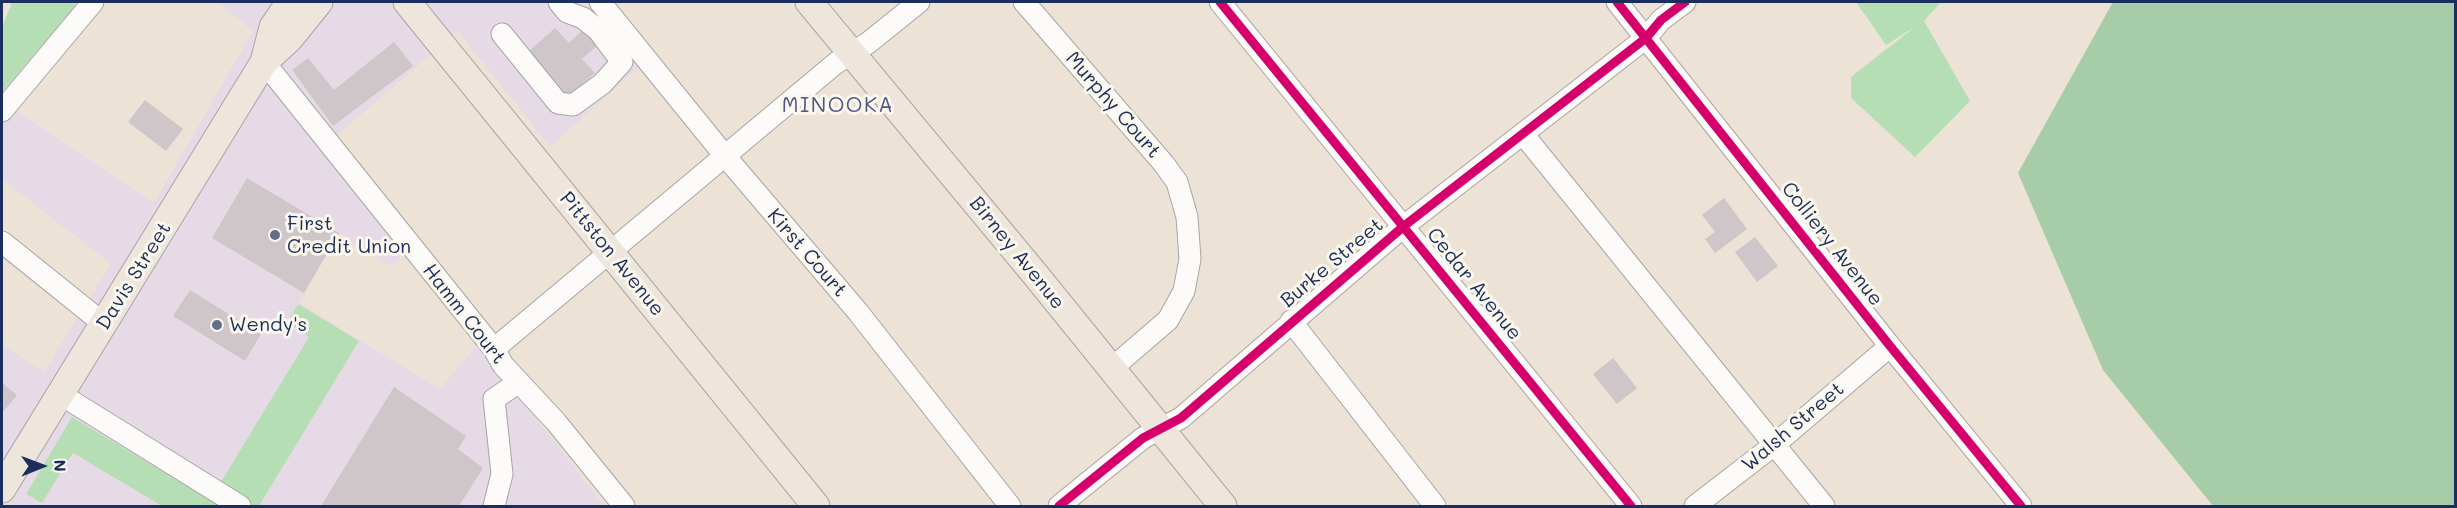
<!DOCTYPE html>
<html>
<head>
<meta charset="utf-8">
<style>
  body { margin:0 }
  #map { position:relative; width:2457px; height:508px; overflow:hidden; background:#ece2d5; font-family:Mali,sans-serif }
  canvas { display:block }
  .frame { position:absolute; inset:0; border:3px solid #1b2f5e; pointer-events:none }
  .north { position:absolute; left:12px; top:436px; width:60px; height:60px; -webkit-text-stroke:4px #fbf7ec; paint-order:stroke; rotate:89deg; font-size:16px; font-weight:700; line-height:24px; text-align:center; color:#1b2f5e }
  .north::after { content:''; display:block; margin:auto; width:21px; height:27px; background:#1b2f5e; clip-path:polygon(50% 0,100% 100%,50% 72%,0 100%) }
</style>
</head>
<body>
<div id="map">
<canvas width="2457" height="508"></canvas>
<div class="frame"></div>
<div class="north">N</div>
</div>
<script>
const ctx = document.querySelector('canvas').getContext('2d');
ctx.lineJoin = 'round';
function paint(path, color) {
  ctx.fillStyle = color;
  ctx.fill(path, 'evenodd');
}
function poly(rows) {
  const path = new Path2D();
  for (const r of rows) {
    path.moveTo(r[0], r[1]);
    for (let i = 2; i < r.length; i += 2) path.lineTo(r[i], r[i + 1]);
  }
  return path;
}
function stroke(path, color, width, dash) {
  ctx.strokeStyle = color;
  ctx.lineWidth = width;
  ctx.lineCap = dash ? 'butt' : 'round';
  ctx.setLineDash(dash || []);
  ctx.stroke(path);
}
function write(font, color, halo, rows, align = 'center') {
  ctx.font = font + ' Mali,sans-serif';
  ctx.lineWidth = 6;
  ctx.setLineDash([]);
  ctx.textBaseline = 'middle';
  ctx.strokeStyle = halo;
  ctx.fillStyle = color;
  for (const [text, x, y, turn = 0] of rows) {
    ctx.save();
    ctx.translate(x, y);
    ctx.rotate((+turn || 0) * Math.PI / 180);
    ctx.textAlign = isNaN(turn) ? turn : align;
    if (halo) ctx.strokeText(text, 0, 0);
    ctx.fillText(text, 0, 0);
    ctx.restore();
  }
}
paint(poly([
  [217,2,579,2,638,67,550,147,458,31,337,135,526,405,604,506,259,506,359,341,298,304,287,323,309,336,210,501,73,417,26,494,42,503,73,453,162,506,2,506,2,344,44,372,111,264,2,179,2,101,154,203,253,31],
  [339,233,391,266,405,252,477,345,440,389,299,303]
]), '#e6dae6');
paint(poly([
  [10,2,75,2,75,6,2,92,2,27,11,5],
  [1856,2,1941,2,1924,21,1970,101,1915,157,1851,98,1851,77,1916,26,1886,45],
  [298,304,359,341,259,506,162,506,73,453,42,503,26,494,72,417,210,500,309,337,287,323]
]), '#b6deb5');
paint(poly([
  [2113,2,2455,2,2455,506,2213,506,2103,370,2018,173]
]), '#a7cca8');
paint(poly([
  [555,28,569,43,585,28,599,44,582,59,595,73,568,97,528,52],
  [394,42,413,66,333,126,292,70,308,58,334,90],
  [145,100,183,129,166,151,128,122],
  [247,178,339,233,304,293,212,238],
  [1724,198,1747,229,1715,253,1705,239,1715,232,1702,215],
  [1755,237,1778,266,1757,282,1735,252],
  [190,290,261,334,245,361,173,316],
  [1613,358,1637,388,1617,404,1593,374],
  [2,383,17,395,4,411,2,409],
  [394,387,466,436,458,449,483,468,459,506,321,506]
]), '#cec6c9');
const minor = poly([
  [600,2,725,156,858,312,1010,506],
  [1024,2,1164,164,1177,182,1187,217,1190,259,1184,291,1168,320,1111,369],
  [1220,2,1631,506],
  [1617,2,1890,346,2021,506],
  [502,34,558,103,573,105,602,84,622,62,598,30,583,18,567,12,559,2],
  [264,62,494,349,503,365,556,422,624,506],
  [2,111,93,2],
  [1523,134,1824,506],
  [2,242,104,324],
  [1291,321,1435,506],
  [494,349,836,63,868,43,919,2],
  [60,394,240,506],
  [494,506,502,474,494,399,519,382],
  [1059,506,1143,438,1181,418,1404,226,1646,38,1661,20,1685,2],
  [1695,506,1774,445,1890,346]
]);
const major = poly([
  [407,2,816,506],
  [809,2,1034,273,1223,506],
  [264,62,273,27,290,2],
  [2,489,264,62,289,39,319,2]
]);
stroke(minor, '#a8a5a4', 23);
stroke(major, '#a8a5a4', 29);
stroke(minor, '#fcfbf9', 21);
stroke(major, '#eee5dd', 27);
stroke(poly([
  [1220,2,1631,506],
  [1617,2,1890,346,2021,506],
  [1059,506,1143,438,1181,418,1404,226,1646,38,1661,20,1685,2]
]), '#d6006c', 9);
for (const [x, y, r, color] of [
  [275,235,6,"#646e88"],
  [217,325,6,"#646e88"]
]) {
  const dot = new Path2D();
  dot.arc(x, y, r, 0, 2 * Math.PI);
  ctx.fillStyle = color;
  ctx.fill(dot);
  stroke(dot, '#fbf7ec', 2);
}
write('20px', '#1b2f5e', '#fbf7ec', [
  ["Murphy Court",1113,105,49],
  ["Colliery Avenue",1832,244,52],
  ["Kirst Court",807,253,49],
  ["Birney Avenue",1017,253,51],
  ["Pittston Avenue",612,254,51],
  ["Burke Street",1332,263,-40],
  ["Davis Street",134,276,-58],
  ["Cedar Avenue",1474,284,51],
  ["Hamm Court",464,314,52],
  ["Walsh Street",1793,427,-40]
]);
write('20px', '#1b2f5e', '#fbf7ec', [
  ["First",287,224],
  ["Credit Union",287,247],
  ["Wendy's",229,325]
], 'left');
ctx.letterSpacing = '1.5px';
write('21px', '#505686', '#fbf7ec', [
  ["MINOOKA",838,106]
]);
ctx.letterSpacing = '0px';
</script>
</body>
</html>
